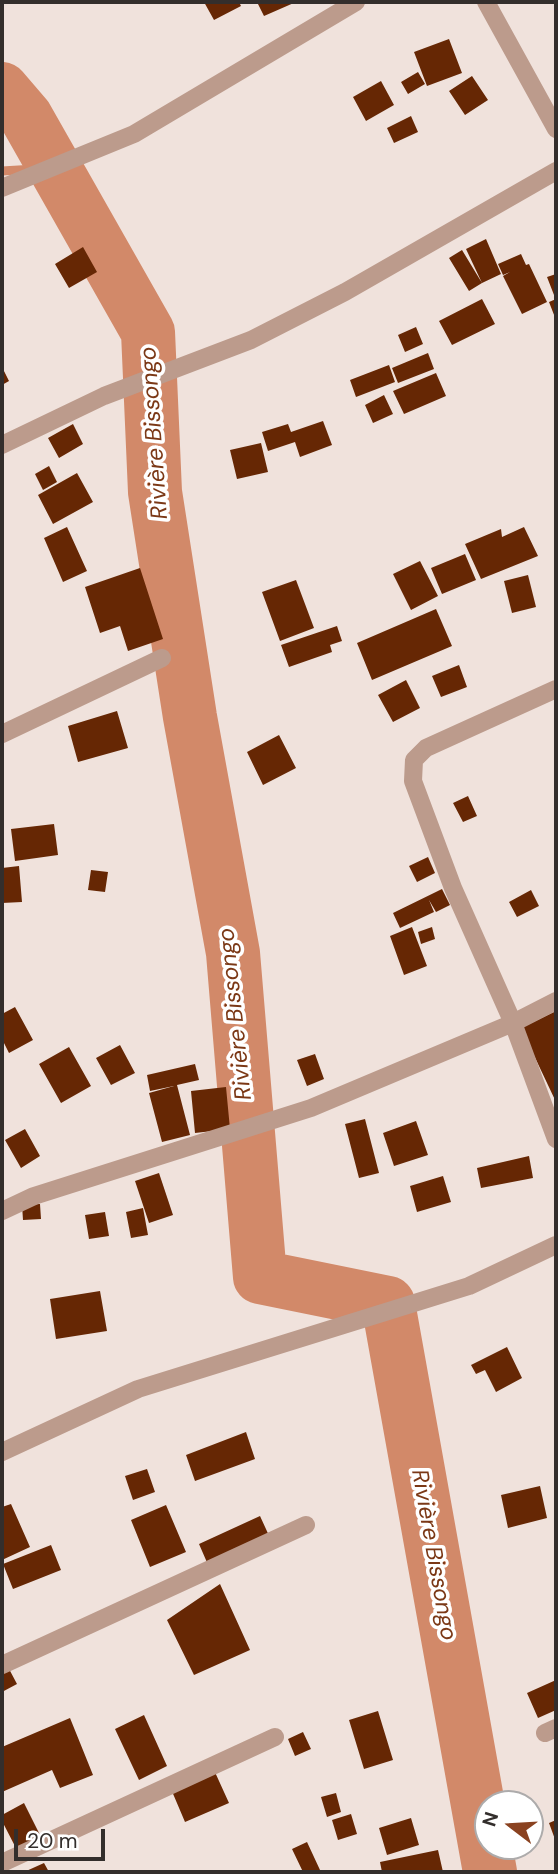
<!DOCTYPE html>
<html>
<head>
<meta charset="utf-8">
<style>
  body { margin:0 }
  #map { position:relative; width:558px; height:1874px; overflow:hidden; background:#f0e2dc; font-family:"DM Sans",sans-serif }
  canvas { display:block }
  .frame { position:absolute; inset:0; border:4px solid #332e2c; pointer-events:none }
  .north { position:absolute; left:474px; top:1790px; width:70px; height:70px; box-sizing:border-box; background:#fff; border:2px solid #adabab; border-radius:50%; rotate:287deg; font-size:19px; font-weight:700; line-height:28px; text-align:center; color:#332e2c }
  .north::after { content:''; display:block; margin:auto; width:24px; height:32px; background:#8a4220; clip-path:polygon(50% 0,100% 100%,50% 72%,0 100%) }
  .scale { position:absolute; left:14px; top:1829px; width:91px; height:32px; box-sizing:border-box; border:4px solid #332e2c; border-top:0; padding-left:9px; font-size:21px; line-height:24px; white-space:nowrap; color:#332e2c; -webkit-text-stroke:5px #fff; paint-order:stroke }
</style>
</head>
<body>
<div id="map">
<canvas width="558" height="1874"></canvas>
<div class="frame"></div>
<div class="north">N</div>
<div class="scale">20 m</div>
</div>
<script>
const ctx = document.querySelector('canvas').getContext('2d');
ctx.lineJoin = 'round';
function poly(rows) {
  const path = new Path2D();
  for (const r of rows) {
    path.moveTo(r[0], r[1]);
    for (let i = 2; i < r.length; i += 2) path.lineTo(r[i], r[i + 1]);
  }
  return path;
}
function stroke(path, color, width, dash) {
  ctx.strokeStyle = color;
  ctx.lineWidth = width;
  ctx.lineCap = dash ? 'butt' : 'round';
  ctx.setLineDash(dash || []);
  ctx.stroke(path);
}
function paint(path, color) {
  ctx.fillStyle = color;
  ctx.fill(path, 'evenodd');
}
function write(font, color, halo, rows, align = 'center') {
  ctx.font = font + ' "DM Sans",sans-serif';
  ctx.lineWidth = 7;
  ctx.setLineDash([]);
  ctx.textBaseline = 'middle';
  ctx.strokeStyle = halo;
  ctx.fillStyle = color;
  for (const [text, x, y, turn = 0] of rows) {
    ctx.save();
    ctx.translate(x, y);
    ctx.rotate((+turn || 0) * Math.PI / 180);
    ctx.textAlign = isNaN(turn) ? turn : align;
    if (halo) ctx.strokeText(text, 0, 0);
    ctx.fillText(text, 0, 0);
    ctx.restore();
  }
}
stroke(poly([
  [2,171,35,169]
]), '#d28969', 9);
stroke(poly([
  [2,89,26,117,148,332,155,492,190,717,233,953,260,1277,388,1303,490,1872]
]), '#d28969', 54);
paint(poly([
  [204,2,239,2,241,6,214,20],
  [257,2,296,2,264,16],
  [449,39,462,73,427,86,414,52],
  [418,72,425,84,408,94,401,82],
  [472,76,488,100,465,115,449,91],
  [381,81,394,105,366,121,353,97],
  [411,116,418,132,394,143,387,128],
  [486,239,501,274,482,283,466,249],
  [83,247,97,272,69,288,55,264],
  [462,250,482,283,469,291,449,258],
  [521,254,526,265,529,264,547,302,522,314,503,276,510,272,503,275,498,264],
  [556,274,556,294,554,295,547,277],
  [482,299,495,324,452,345,439,321],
  [556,299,556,320,549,302],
  [416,327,423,344,405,352,398,335],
  [428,353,434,369,398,383,392,368],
  [389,365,395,382,356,397,350,380],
  [2,367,9,381,2,385],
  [436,373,446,396,404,414,393,391],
  [384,395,393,414,373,423,365,405],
  [323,421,332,445,300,457,295,442,268,451,262,432,288,424,291,432],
  [73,424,83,444,59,458,48,438],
  [261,443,268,472,237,479,230,450],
  [49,466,57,482,43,490,35,474],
  [77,473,93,502,53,524,38,495],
  [67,527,87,571,63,582,44,538],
  [524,527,538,556,481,579,465,544,501,529,502,537],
  [465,554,476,580,442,594,431,568],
  [420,561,438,596,411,610,393,574],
  [140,568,163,639,128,651,120,626,100,633,85,587],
  [528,575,536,607,512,613,504,581],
  [296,580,314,628,280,641,262,592],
  [436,609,452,646,372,680,357,643],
  [337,626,342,641,330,645,332,652,289,667,281,645],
  [459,665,467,687,441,697,432,676],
  [406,680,420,708,393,722,378,695],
  [117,711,128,748,78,762,68,726],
  [279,735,296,768,263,785,247,752],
  [468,796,477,816,463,822,453,803],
  [54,824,58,855,15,861,11,829],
  [428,857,435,873,417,882,409,866],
  [19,866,22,902,2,903,2,868],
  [91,870,108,872,105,892,88,890],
  [442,889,450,905,436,912,429,900,434,912,400,928,393,913],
  [531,890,539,906,517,917,509,902],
  [412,927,427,966,404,975,390,936],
  [432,927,435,939,421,944,418,932],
  [15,1007,33,1040,9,1053,2,1039,2,1014],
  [556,1011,556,1102,521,1028],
  [120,1045,135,1073,111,1085,96,1058],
  [69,1047,91,1086,61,1103,39,1064],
  [315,1054,324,1079,307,1086,297,1060],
  [195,1064,199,1080,177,1085,190,1135,162,1142,149,1093,174,1086,150,1091,147,1075],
  [226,1087,230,1129,195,1133,191,1091],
  [365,1119,379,1173,359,1178,345,1124],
  [416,1121,428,1155,394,1166,383,1133],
  [25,1129,40,1156,21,1168,5,1140],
  [529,1156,533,1178,481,1188,477,1168],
  [159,1173,173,1215,149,1223,135,1181],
  [443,1176,451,1202,417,1212,410,1186],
  [40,1204,41,1219,23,1220,22,1205],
  [143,1208,148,1235,131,1238,126,1212],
  [105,1212,109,1236,89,1239,85,1215],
  [100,1291,107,1331,56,1339,50,1299],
  [507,1347,522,1378,496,1392,485,1370,476,1374,471,1365],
  [246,1432,255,1459,195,1481,186,1455],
  [147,1469,155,1492,133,1500,125,1476],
  [540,1486,547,1518,508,1528,501,1495],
  [11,1504,30,1547,2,1560,2,1507],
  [166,1505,186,1552,150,1567,131,1520],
  [260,1516,271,1540,209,1567,199,1544],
  [51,1545,61,1570,13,1589,3,1564],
  [220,1584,250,1650,194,1675,167,1620],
  [8,1667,17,1684,2,1692,2,1670],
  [556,1680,556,1710,538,1718,527,1693],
  [378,1711,393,1760,364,1769,349,1720],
  [144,1715,167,1766,139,1780,115,1729],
  [70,1718,93,1775,60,1788,52,1770,2,1792,2,1747],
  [303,1732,311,1749,295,1756,288,1739],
  [214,1770,229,1803,185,1822,171,1789],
  [336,1793,341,1812,327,1817,321,1797],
  [24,1803,42,1839,18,1852,2,1821,2,1815],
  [351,1814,357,1834,338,1840,332,1820],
  [411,1818,419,1845,387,1855,379,1828],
  [556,1820,556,1842,549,1823],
  [307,1842,320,1870,316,1872,303,1872,292,1849],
  [438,1850,443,1872,382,1872,380,1862],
  [44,1863,49,1872,24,1872]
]), '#662704');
stroke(poly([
  [486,2,556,129],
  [2,188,134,134,356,2],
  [2,445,104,396,251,340,345,292,556,171],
  [556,689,426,748,414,760,413,781,453,888,513,1023,556,1139],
  [2,734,162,658],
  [2,1211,34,1196,311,1108,513,1023,556,1001],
  [2,1452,138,1389,469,1286,556,1245],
  [2,1665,306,1525],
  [545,1733,556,1728],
  [2,1863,275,1737]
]), '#bc9b8c', 18);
write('italic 23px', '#7b3816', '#fff', [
  ["Rivière Bissongo",155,433,-94],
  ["Rivière Bissongo",236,1014,-96],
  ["Rivière Bissongo",433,1555,80]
]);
</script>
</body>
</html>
